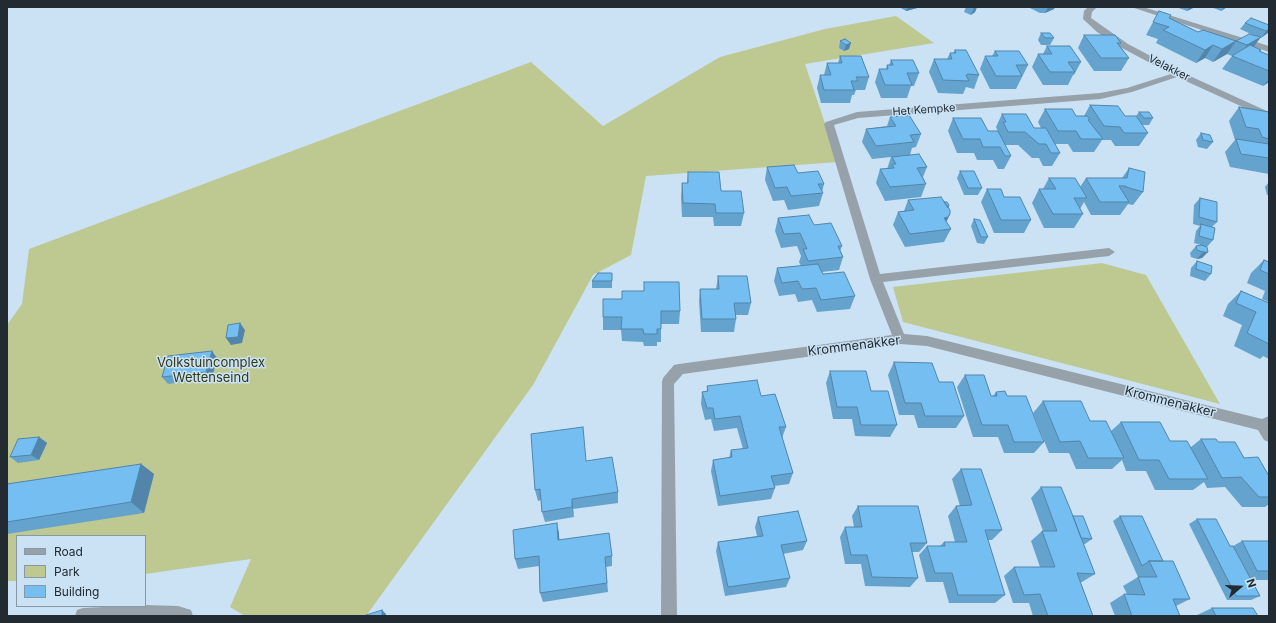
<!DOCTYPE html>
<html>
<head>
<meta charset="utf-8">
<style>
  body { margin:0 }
  #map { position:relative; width:1276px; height:623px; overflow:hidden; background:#cae2f4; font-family:Inter,sans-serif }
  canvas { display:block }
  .frame { position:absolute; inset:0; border:8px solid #222b31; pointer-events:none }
  .legend { position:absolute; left:16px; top:535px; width:130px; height:72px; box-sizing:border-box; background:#cae2f4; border:1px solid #8799a6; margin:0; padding:5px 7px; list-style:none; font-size:12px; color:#222b31 }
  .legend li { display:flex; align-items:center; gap:8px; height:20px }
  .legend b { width:20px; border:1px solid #8799a6 }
  .north { position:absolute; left:1220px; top:567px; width:40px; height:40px; -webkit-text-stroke:3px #cae2f4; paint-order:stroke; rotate:71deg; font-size:11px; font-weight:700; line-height:16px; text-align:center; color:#222b31 }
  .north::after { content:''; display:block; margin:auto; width:14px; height:18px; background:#222b31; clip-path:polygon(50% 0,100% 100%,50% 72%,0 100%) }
</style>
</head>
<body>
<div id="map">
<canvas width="1276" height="623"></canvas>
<div class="frame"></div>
<ul class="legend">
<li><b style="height:5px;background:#97a1a9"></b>Road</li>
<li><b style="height:11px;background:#bec992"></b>Park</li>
<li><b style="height:11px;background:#75bef1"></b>Building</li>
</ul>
<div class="north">N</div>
</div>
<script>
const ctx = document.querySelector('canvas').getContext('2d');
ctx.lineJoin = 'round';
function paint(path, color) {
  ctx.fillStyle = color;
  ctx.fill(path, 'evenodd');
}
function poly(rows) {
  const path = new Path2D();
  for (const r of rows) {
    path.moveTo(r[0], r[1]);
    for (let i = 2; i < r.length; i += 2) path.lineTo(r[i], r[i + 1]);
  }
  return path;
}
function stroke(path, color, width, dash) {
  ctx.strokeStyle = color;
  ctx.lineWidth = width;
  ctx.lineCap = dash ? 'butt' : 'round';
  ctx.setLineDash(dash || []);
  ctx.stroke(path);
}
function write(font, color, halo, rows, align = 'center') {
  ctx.font = font + ' Inter,sans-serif';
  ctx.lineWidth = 3;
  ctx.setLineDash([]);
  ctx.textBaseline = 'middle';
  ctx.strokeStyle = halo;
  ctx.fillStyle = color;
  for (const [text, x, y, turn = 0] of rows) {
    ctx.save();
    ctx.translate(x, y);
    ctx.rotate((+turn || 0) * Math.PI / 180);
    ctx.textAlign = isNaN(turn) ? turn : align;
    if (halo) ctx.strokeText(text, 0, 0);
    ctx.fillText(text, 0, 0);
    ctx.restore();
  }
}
paint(poly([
  [896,16,934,43,805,64,838,162,646,176,631,255,593,275,533,385,366,616,245,616,230,607,251,559,145,574,145,536,17,536,17,581,7,581,7,325,22,304,29,249,531,62,603,126,720,57,825,29],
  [1102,263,1146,275,1220,404,903,322,893,287]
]), '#bec992');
paint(poly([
  [1088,7,1097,7,1092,12,1091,18,1128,44,1181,72,1269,112,1269,119,1177,77,1132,92,1100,99,858,118,834,125,880,274,1109,248,1115,252,1109,256,883,282,904,334,927,336,1262,419,1269,416,1269,442,1264,440,1258,430,927,346,900,344,683,374,674,384,677,616,661,616,662,382,663,378,674,365,679,364,892,335,870,279,824,124,826,122,857,112,1100,93,1127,88,1171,74,1122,48,1097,32,1083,19,1084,11,1088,7],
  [1131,7,1143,7,1269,46,1269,52,1131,7],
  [145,605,178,606,191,610,193,616,75,616,77,610,83,608,145,605]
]), '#97a1a9');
paint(poly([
  [899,7,921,7,906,11],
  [966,7,977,7,975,12,971,15,964,12],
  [1031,7,1055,7,1054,9,1045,13,1040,13,1030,8],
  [1176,7,1195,7,1187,11],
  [1211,7,1227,7,1221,11],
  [1159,11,1169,18,1198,32,1236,41,1253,35,1240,29,1245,23,1269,25,1269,31,1261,38,1260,37,1254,46,1260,52,1269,55,1269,82,1263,86,1222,69,1232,56,1227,54,1213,62,1205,58,1196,63,1156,43,1158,39,1146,35],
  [1041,33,1054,38,1050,45,1041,45,1038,40],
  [1084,35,1121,43,1120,46,1129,58,1121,71,1094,71,1078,48],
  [845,39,849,49,844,51,839,48,840,41],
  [1047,46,1081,62,1074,75,1073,75,1068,85,1043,85,1032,67,1038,54,1043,54],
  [955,50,979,75,974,89,966,87,963,94,938,93,929,72,934,59,947,59,950,53,953,53],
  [995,51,1028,65,1016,89,990,89,980,69,985,56,992,56],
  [840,56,869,77,865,90,856,90,854,95,852,95,850,103,821,103,817,88,820,75,824,75,827,63,838,63],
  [891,60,919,73,914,86,911,86,907,98,881,98,875,82,879,69,886,69,887,65,889,65],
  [1090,105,1125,116,1136,116,1139,112,1153,118,1149,125,1142,125,1148,133,1139,146,1115,146,1111,140,1102,140,1094,152,1073,152,1068,144,1055,144,1060,153,1052,166,1043,166,1039,158,1032,158,1018,145,1005,145,1011,156,1004,169,998,169,993,160,977,160,974,153,957,153,948,131,953,118,988,131,998,132,996,127,1002,114,1034,128,1041,128,1038,122,1045,109,1076,116,1084,116],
  [1239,107,1269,112,1269,174,1230,167,1225,152,1235,140,1229,121],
  [890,117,921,134,916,147,912,148,910,155,927,167,923,177,926,184,921,197,885,201,876,183,880,169,887,169,891,157,872,159,862,142,866,129,887,126],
  [1201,133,1213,142,1207,149,1198,147,1196,140],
  [767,167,798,173,824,184,822,192,823,193,819,206,788,210,784,200,773,201,765,180],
  [1129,168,1143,192,1133,205,1128,204,1120,215,1091,215,1084,202,1080,209,1083,214,1074,228,1044,228,1032,203,1039,189,1043,189,1049,178,1080,187,1086,178,1122,178],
  [960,171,982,188,978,195,964,195,957,178],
  [688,172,721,191,744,213,741,226,714,226,713,217,682,217,681,197,682,183,687,183],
  [1269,182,1269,195,1267,195,1265,187],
  [987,189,1004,197,1031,220,1024,233,994,233,981,202],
  [1200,198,1217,222,1212,227,1213,240,1207,247,1203,246,1207,247,1202,258,1197,259,1191,257,1190,253,1196,246,1201,245,1194,243,1196,231,1200,226,1193,224,1194,205],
  [908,200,944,202,949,205,948,208,950,214,946,222,951,229,944,242,905,247,893,225,898,212,904,211],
  [778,218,814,225,842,246,840,251,843,257,839,270,822,272,823,274,855,296,850,309,817,312,812,300,798,302,795,294,779,296,774,281,777,268,801,266,799,262,801,256,797,246,781,248,775,231],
  [974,219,988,237,984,244,977,243,971,226],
  [1264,260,1269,262,1269,302,1262,299,1265,291,1247,283,1251,273],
  [1197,261,1211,274,1205,281,1190,276,1191,268],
  [612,273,612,288,592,288,592,281],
  [718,276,751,303,748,315,736,315,736,319,734,332,701,332,699,301,700,289,716,289],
  [1241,291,1269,303,1269,359,1263,356,1260,359,1234,346,1242,325,1223,316,1228,304],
  [603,299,680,311,679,324,661,324,661,342,657,342,657,346,644,346,643,342,622,341,621,330,603,330],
  [217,358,212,378,168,384,162,377],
  [894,362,939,382,964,416,956,428,918,428,914,415,899,415,888,375],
  [830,371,871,391,897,425,890,437,855,436,852,419,833,419,826,383],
  [965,375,991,396,993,396,996,392,1007,396,1044,442,1034,453,1004,453,998,437,973,437,957,387],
  [707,386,761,396,786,427,782,438,793,473,789,484,774,486,775,488,771,499,718,506,711,471,713,460,729,458,731,450,743,449,737,428,714,431,711,419,705,420,701,404,702,392,707,391],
  [1043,401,1090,421,1111,431,1121,422,1170,441,1191,447,1201,439,1218,442,1244,458,1269,476,1269,504,1265,507,1242,507,1225,487,1207,488,1204,482,1193,490,1155,490,1146,471,1126,471,1122,460,1112,469,1076,469,1069,453,1049,453,1033,413],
  [39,437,47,443,39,460,18,463,10,457],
  [586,461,618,492,618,503,573,509,574,517,545,522,542,512,541,500,538,501,535,490],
  [141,464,154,474,144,513,7,534,7,484],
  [961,469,1002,530,992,540,988,540,1005,595,995,603,949,603,943,582,926,582,919,555,927,546,940,546,944,542,955,542,948,516,956,506,960,506,952,479],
  [1041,487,1073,516,1092,539,1085,544,1083,544,1095,574,1082,582,1080,582,1093,616,1033,616,1029,603,1013,603,1004,576,1014,567,1040,567,1031,541,1042,531,1043,531,1031,498],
  [858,506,927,543,919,552,912,552,918,578,910,587,865,586,861,564,845,564,840,537,845,527,854,527,852,516],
  [1120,516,1163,561,1190,599,1176,606,1180,616,1115,616,1110,603,1124,594,1127,594,1123,586,1138,577,1113,521],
  [758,517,807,541,803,550,783,554,790,578,786,587,725,596,716,551,718,542,757,536,755,527],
  [1197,519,1230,546,1233,546,1242,541,1269,541,1269,580,1252,580,1260,596,1251,600,1227,600,1189,524],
  [559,533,559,540,612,556,612,566,606,567,608,592,543,602,540,593,539,566,518,569,515,559],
  [1212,608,1258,616,1195,616]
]), '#65a3cf');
paint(poly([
  [908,7,921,7,906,11],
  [975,7,977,7,975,12,971,15,974,8],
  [1048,7,1055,7,1054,9,1045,13],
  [1190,7,1195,7,1187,11],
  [1224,7,1227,7,1221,11],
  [1269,29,1269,31,1268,33,1261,38,1266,31],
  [1261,37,1251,50,1237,58,1247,45],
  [1236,41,1227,54,1213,62,1222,49],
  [851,43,849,49,844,51,846,45],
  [1213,45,1205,58,1196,63,1205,50],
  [1269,79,1269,82,1263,86],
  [950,214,944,227,944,218],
  [1203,252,1208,252,1202,258,1197,259],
  [240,323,245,330,242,343,231,345,226,338],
  [212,351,217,358,212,378,206,372],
  [39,437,47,443,39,460,31,455],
  [141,464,154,474,144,513,131,502],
  [572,499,573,509,574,517,572,507],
  [557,523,559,533,560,550,558,540],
  [382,610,386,614,386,616,382,616]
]), '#5285a9');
const building = poly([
  [1159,11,1171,15,1169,18,1198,32,1203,30,1236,41,1222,49,1213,45,1205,50,1163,30,1169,27,1153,22,1159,11],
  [1251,18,1269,25,1269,29,1266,31,1245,23,1251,18],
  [1041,33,1050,33,1054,38,1045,38,1041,33],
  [1249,34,1261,37,1247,45,1236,41,1249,34],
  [1084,35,1115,35,1121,43,1117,43,1129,58,1101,58,1084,35],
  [845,39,851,43,846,45,840,41,845,39],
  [1250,45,1261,50,1259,51,1269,55,1269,71,1232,56,1250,45],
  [1047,46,1070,46,1081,62,1068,62,1075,72,1050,72,1038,54,1052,54,1047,46],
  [955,50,966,50,979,75,968,74,966,75,969,81,943,80,934,59,952,59,950,53,956,53,955,50],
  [995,51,1019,51,1028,65,1016,65,1022,76,996,76,985,56,998,56,995,51],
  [840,56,861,56,869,77,856,77,858,81,851,81,854,90,824,90,820,75,831,75,827,63,842,63,840,56],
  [891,60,913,60,919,73,907,73,912,85,885,85,879,69,888,69,887,65,893,65,891,60],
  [1090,105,1118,106,1125,116,1136,116,1148,133,1124,133,1120,127,1104,126,1090,105],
  [1239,107,1269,112,1269,139,1262,137,1259,129,1246,127,1239,107],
  [1045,109,1072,109,1076,116,1087,116,1090,119,1088,120,1103,139,1081,139,1076,131,1058,131,1045,109],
  [1139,112,1149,112,1153,118,1144,118,1139,112],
  [1002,114,1026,114,1034,128,1046,128,1060,153,1051,153,1046,144,1039,144,1025,132,1008,132,1003,122,1006,122,1002,114],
  [909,115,921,134,910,135,914,142,876,146,866,129,896,126,890,117,909,115],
  [953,118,981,118,988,131,998,131,1011,156,1005,156,1000,147,983,147,980,139,963,139,953,118],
  [1201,133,1210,135,1213,142,1203,140,1201,133],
  [1236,139,1269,144,1269,158,1241,154,1236,139],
  [919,154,927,167,917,168,926,184,890,187,880,169,894,168,892,164,896,164,892,157,919,154],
  [794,165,798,173,818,171,824,184,818,184,823,193,791,196,787,187,775,188,767,167,794,165],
  [1129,168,1145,172,1143,192,1126,187,1126,186,1119,186,1129,202,1100,202,1086,178,1127,178,1129,168],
  [960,171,974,171,982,188,968,188,960,171],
  [688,172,719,172,721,191,741,191,744,213,716,213,715,204,683,203,682,183,688,183,688,172],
  [1049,178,1075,178,1087,198,1074,198,1083,214,1053,214,1039,189,1056,189,1049,178],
  [987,189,1001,189,1004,197,1020,197,1031,220,1001,220,987,189],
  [941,197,950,210,950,214,948,217,944,218,951,229,910,234,898,212,914,210,908,200,941,197],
  [1200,198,1217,202,1217,222,1199,217,1200,198],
  [944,202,947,202,949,205,948,208,944,202],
  [809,215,814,225,831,223,842,246,838,246,843,257,808,261,803,249,807,249,800,233,784,234,778,218,809,215],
  [974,219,980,220,988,237,981,237,974,219],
  [1201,224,1215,228,1213,240,1199,236,1201,224],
  [1201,245,1207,247,1208,252,1203,252,1197,250,1196,246,1201,245],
  [1264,260,1269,262,1269,274,1260,270,1264,260],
  [1197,261,1212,266,1211,274,1196,269,1197,261],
  [818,264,823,274,844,272,855,296,821,300,816,288,802,289,798,281,782,283,777,268,818,264],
  [598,273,612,273,612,281,592,281,598,273],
  [718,276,747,276,751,303,734,303,736,319,702,319,700,289,719,289,718,276],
  [644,282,679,282,680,311,661,311,661,329,657,329,657,334,644,334,643,329,621,329,622,317,603,317,603,299,622,299,622,291,644,291,644,282],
  [1241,291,1269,303,1269,344,1247,333,1256,312,1236,303,1241,291],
  [240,323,238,337,226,338,228,325,240,323],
  [212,351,206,372,162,377,168,356,212,351],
  [894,362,932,363,939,382,953,382,964,416,925,416,921,403,905,403,894,362],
  [830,371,866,371,871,391,888,391,897,425,861,425,857,407,837,407,830,371],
  [965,375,984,375,991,396,997,396,996,392,1005,391,1007,396,1026,396,1044,442,1014,442,1008,425,982,425,965,375],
  [757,380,761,396,775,394,786,427,779,427,793,473,771,476,775,488,720,496,713,460,732,457,731,450,748,448,740,416,715,419,713,408,707,408,702,392,708,391,707,386,757,380],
  [1043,401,1081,401,1090,421,1106,421,1124,458,1088,458,1080,441,1060,442,1043,401],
  [1121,422,1160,422,1170,441,1187,441,1208,479,1169,479,1159,460,1139,460,1121,422],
  [583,427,586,461,612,457,618,492,572,499,572,507,542,512,540,489,535,490,531,434,583,427],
  [39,437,31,455,10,457,18,439,39,437],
  [1201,439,1216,439,1218,442,1235,442,1244,458,1258,457,1269,476,1269,497,1259,497,1241,477,1222,478,1201,439],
  [141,464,131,502,7,522,7,484,141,464],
  [961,469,981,469,1002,530,985,530,1005,595,958,595,952,573,935,573,927,546,945,546,944,542,967,542,956,506,972,505,961,469],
  [1041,487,1061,487,1071,511,1095,574,1077,573,1093,616,1048,616,1040,594,1024,595,1014,567,1055,567,1042,531,1057,531,1041,487],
  [858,506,918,506,927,543,910,543,918,578,872,577,867,555,851,555,845,527,862,527,858,506],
  [798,511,807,541,781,545,790,578,728,587,718,542,763,536,758,517,798,511],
  [1073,516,1083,516,1092,539,1081,538,1073,516],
  [1120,516,1142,516,1163,561,1149,561,1142,566,1120,516],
  [1197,519,1216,519,1230,546,1233,546,1260,596,1236,596,1197,519],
  [557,523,558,540,609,533,612,556,605,557,607,583,540,593,539,556,515,559,513,530,557,523],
  [1242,541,1269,541,1269,571,1257,571,1242,541],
  [1149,561,1173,561,1190,599,1173,599,1180,616,1132,616,1124,594,1145,595,1138,577,1157,577,1149,561],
  [1212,608,1253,608,1258,616,1216,616,1212,608],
  [382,610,382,616,363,616,382,610]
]);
paint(building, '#75bef1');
stroke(building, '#5285a9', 1);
write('11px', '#222b31', '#cae2f4', [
  ["Velakker",1169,68,27],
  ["Het Kempke",924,110,-4]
]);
write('13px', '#222b31', '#cae2f4', [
  ["Krommenakker",854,346,-7],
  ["Krommenakker",1170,402,14]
]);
write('13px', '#323816', '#cae2f4', [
  ["Volkstuincomplex",211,363],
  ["Wettenseind",211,378]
]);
</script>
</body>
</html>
